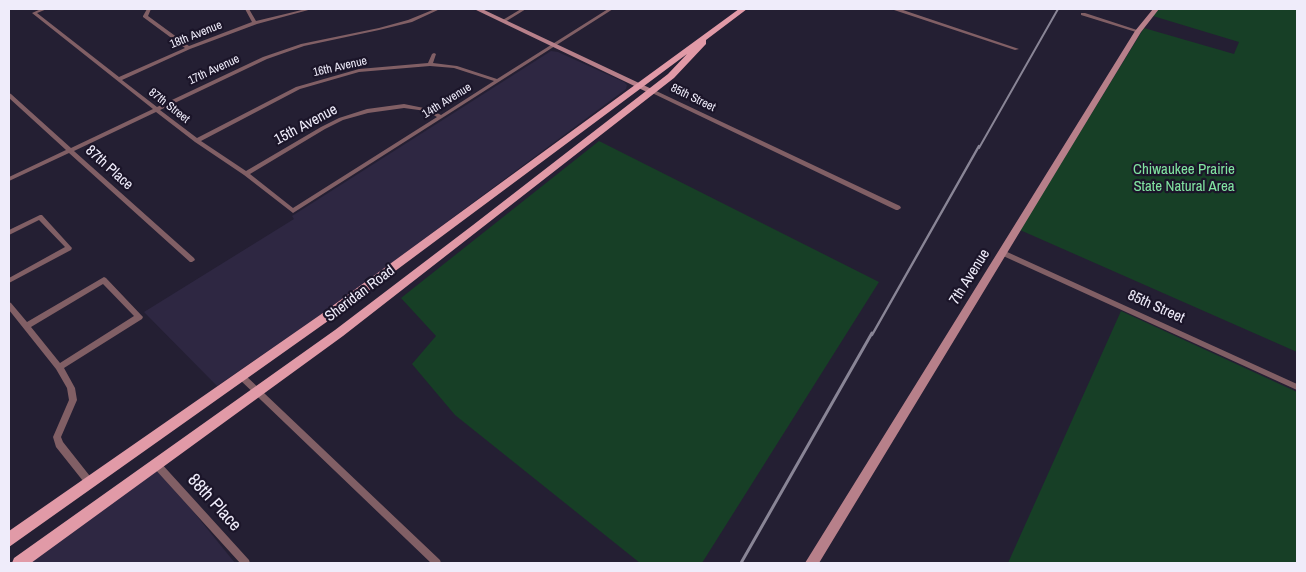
<!DOCTYPE html>
<html>
<head>
<meta charset="utf-8">
<style>
  body { margin:0 }
  #map { position:relative; width:1306px; height:572px; overflow:hidden; background:#241f33; font-family:"Archivo Narrow",sans-serif }
  canvas { display:block }
  .frame { position:absolute; inset:0; border:10px solid #efecfa; pointer-events:none }
</style>
</head>
<body>
<div id="map">
<canvas width="1306" height="572"></canvas>
<div class="frame"></div>
</div>
<script>
const ctx = document.querySelector('canvas').getContext('2d');
ctx.lineJoin = 'round';
function paint(path, color) {
  ctx.fillStyle = color;
  ctx.fill(path, 'evenodd');
}
function poly(rows) {
  const path = new Path2D();
  for (const r of rows) {
    path.moveTo(r[0], r[1]);
    for (let i = 2; i < r.length; i += 2) path.lineTo(r[i], r[i + 1]);
  }
  return path;
}
function stroke(path, color, width, dash) {
  ctx.strokeStyle = color;
  ctx.lineWidth = width;
  ctx.lineCap = dash ? 'butt' : 'round';
  ctx.setLineDash(dash || []);
  ctx.stroke(path);
}
function write(font, color, halo, rows, align = 'center') {
  ctx.font = font + ' "Archivo Narrow",sans-serif';
  ctx.lineWidth = 4.5;
  ctx.setLineDash([]);
  ctx.textBaseline = 'middle';
  ctx.strokeStyle = halo;
  ctx.fillStyle = color;
  for (const [text, x, y, turn = 0] of rows) {
    ctx.save();
    ctx.translate(x, y);
    ctx.rotate((+turn || 0) * Math.PI / 180);
    ctx.textAlign = isNaN(turn) ? turn : align;
    if (halo) ctx.strokeText(text, 0, 0);
    ctx.fillText(text, 0, 0);
    ctx.restore();
  }
}
paint(poly([
  [551,51,558,52,624,82,627,85,626,89,339,302,217,386,144,312,294,219,292,216],
  [155,472,158,472,192,510,235,563,29,563]
]), '#2e2742');
paint(poly([
  [1159,9,1297,9,1297,352,1020,230,1144,28,1234,54,1239,42,1153,16],
  [599,141,879,282,702,563,640,563,455,415,412,364,436,336,401,298],
  [1121,311,1297,392,1297,563,1008,563]
]), '#173f26');
paint(poly([
  [41,9,47,9,37,13,119,77,185,48,143,17,143,16,147,9,151,9,148,16,189,46,252,22,245,9,249,9,256,21,306,9,312,9,257,24,190,49,122,80,157,107,263,57,301,44,379,28,408,20,435,9,440,9,412,22,379,30,304,46,267,59,160,110,197,138,296,87,359,69,428,63,432,54,434,53,436,54,433,63,457,66,497,79,608,9,613,9,293,213,244,175,195,142,156,112,74,151,194,258,195,260,192,262,190,262,69,153,9,181,9,177,66,150,9,98,9,93,11,94,71,148,153,109,32,13,41,9],
  [430,66,454,68,494,81,441,115,429,109,404,104,367,109,339,118,321,127,246,171,201,141,300,89,359,72,430,66],
  [404,108,426,111,437,117,293,208,250,174,325,129,343,120,368,113,404,108],
  [521,9,526,9,505,22,501,21,521,9],
  [894,9,900,9,1019,49,1015,50,894,10,894,9],
  [1081,13,1085,13,1140,31,1136,32,1081,15,1081,13],
  [652,89,900,206,901,208,898,210,896,210,650,92,649,91,652,89],
  [40,215,42,215,72,248,71,250,9,283,9,278,65,247,39,220,9,235,9,230,40,215],
  [1001,251,1005,251,1297,384,1297,390,1001,255,1000,253,1001,251],
  [104,277,106,278,143,317,142,319,64,368,75,388,77,400,61,437,63,442,93,480,94,483,93,486,90,487,87,486,56,447,53,437,69,400,67,388,56,369,9,310,9,302,11,303,27,322,104,277],
  [103,284,134,316,60,363,31,327,103,284],
  [241,373,244,374,440,560,441,563,431,563,238,378,237,376,238,374,241,373],
  [157,461,160,462,249,560,250,563,240,563,154,468,153,465,154,462,157,461]
]), '#815f65');
paint(poly([
  [474,9,482,9,656,91,652,93,649,93,474,9],
  [1153,9,1159,9,1141,32,819,563,805,563,1135,31,1153,9]
]), '#b7808a');
paint(poly([
  [739,9,747,9,706,40,706,44,674,78,343,336,31,563,12,563,14,558,335,330,473,225,668,74,687,54,328,321,9,547,9,531,320,315,739,9]
]), '#e19aa7');
stroke(poly([
  [979,148,1058,9]
]), '#898596', 2);
stroke(poly([
  [872,335,979,146]
]), '#898596', 2.5);
stroke(poly([
  [741,563,872,333]
]), '#898596', 3);
write('12px', '#efecfa', '#1b1529', [
  ["18th Avenue",196,35,-22],
  ["16th Avenue",340,67,-13],
  ["17th Avenue",214,70,-25],
  ["85th Street",693,98,26],
  ["14th Avenue",447,101,-32],
  ["87th Street",169,106,38]
]);
write('15px', '#efecfa', '#1b1529', [
  ["15th Avenue",306,125,-28],
  ["87th Place",109,168,42],
  ["7th Avenue",970,277,-58],
  ["Sheridan Road",360,294,-37],
  ["85th Street",1156,307,24]
]);
write('15px', '#81e3a1', '#1b1529', [
  ["Chiwaukee Prairie",1184,170],
  ["State Natural Area",1184,187]
]);
write('18px', '#efecfa', '#1b1529', [
  ["88th Place",214,503,48]
]);
</script>
</body>
</html>
